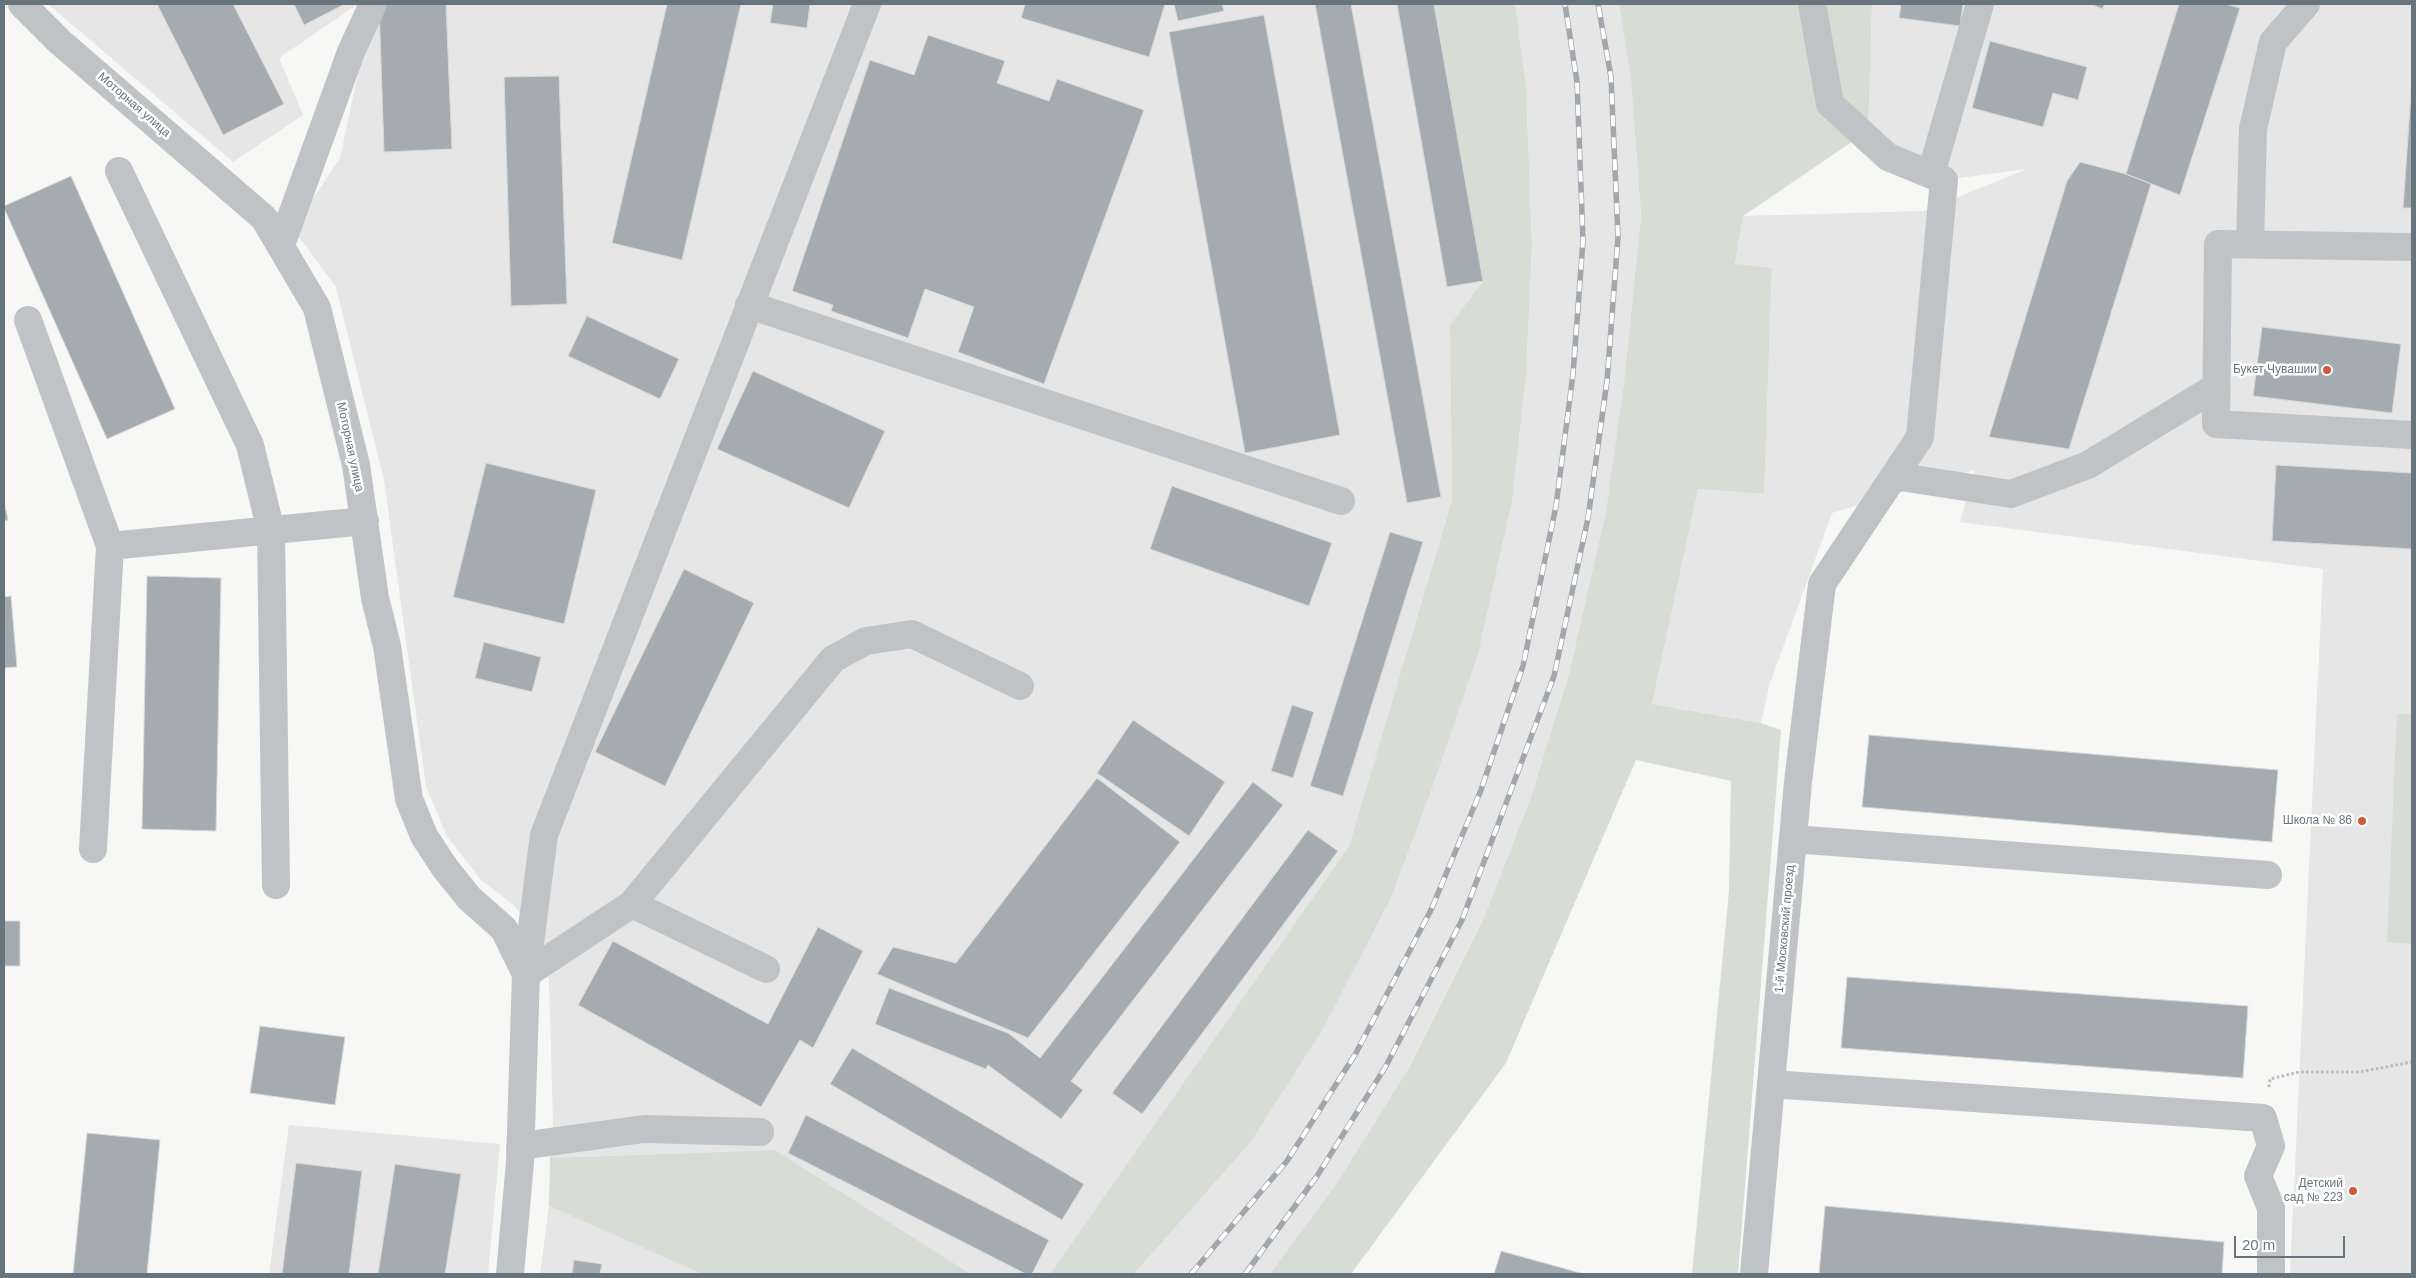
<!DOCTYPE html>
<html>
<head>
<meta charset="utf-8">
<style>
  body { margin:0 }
  #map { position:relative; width:2416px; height:1278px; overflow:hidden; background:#f7f7f5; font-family:Helvetica,sans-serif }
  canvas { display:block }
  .frame { position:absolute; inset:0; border:5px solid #66747d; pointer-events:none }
  .scale { position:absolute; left:2234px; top:1236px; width:111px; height:22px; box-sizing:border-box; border:2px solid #66747d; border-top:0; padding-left:6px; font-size:15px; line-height:18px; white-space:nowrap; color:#66747d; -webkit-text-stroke:4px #fff; paint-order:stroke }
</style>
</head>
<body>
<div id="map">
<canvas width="2416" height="1278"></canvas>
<div class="frame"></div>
<div class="scale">20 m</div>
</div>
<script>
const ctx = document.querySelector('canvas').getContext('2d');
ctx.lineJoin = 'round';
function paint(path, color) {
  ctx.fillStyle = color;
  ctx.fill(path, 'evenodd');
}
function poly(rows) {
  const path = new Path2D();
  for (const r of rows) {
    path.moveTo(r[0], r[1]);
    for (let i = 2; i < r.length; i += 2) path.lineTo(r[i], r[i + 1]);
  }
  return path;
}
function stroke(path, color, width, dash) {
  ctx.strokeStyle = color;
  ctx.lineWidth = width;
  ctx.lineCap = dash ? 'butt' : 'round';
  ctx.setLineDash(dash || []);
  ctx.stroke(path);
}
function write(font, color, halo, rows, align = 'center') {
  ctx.font = font + ' Helvetica,sans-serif';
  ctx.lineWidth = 5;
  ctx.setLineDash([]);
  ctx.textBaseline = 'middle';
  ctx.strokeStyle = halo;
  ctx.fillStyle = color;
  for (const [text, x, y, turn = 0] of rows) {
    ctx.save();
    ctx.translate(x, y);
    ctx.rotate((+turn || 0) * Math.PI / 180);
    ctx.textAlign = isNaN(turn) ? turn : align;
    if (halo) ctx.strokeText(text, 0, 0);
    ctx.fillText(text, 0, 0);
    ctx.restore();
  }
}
paint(poly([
  [48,4,358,4,279,58,303,115,233,162],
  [373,4,1434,4,1483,281,1450,325,1452,500,1349,846,1050,1274,971,1274,775,1150,550,1158,553,1121,549,981,541,941,515,906,481,880,447,836,426,787,384,480,336,287,293,229,340,158],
  [1515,4,1619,4,1631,79,1641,216,1624,383,1606,511,1569,674,1530,800,1483,920,1409,1068,1337,1183,1270,1274,1134,1274,1250,1143,1322,1031,1390,900,1429,797,1478,653,1512,501,1526,375,1532,247,1526,85],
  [1872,4,2412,4,2412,1274,2290,1274,2323,569,1960,522,1975,470,1832,513,1769,686,1761,723,1652,704,1698,489,1764,494,1772,268,1735,265,1743,216,1924,211,2027,169,1944,180,1868,131],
  [289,1125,500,1144,488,1274,269,1274],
  [549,1206,702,1274,540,1274]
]), '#e5e6e5');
paint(poly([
  [1434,4,1515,4,1526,85,1532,247,1526,375,1512,501,1478,654,1429,797,1390,900,1322,1031,1250,1143,1134,1274,1050,1274,1349,846,1452,500,1450,325,1483,281],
  [1619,4,1872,4,1868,131,1743,216,1735,264,1772,268,1764,494,1698,489,1652,704,1761,723,1781,730,1738,1274,1692,1274,1729,891,1731,781,1636,760,1506,1063,1351,1274,1270,1274,1337,1183,1409,1068,1483,920,1530,800,1569,674,1606,511,1624,383,1641,216,1631,79],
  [2397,714,2412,714,2412,944,2387,942],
  [775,1150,971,1274,702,1274,549,1206,550,1158]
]), '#d7dcd5');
const building = poly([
  [157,4,233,4,284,104,223,135,157,4],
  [294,4,345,4,304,25,294,4],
  [379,4,446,4,452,149,384,152,379,4],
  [667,4,741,4,682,260,612,243,667,4],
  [773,4,810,4,807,28,770,23,773,4],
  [1025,4,1165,4,1149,57,1021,18,1025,4],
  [1174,4,1222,4,1224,11,1178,21,1174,4],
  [1315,4,1351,4,1441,497,1407,503,1315,4],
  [1397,4,1434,4,1483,281,1447,287,1397,4],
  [1901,4,1963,4,1960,26,1899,18,1901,4],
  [2091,4,2105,4,2102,9,2091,4],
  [2179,4,2225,4,2240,8,2180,195,2126,174,2179,4],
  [1264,15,1340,435,1245,453,1169,32,1264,15],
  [928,35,1005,61,997,83,1049,101,1057,79,1144,110,1044,384,958,352,974,307,925,289,908,338,831,311,833,305,792,291,870,60,914,75,928,35],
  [1990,41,2087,67,2078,100,2053,93,2043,127,1972,108,1990,41],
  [559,76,567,304,511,306,504,77,559,76],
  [2412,79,2412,208,2403,208,2412,79],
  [2080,162,2126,174,2151,184,2069,449,1989,437,2067,181,2080,162],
  [71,176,175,409,107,439,4,208,4,206,71,176],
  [587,316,679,359,660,399,568,356,587,316],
  [2262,327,2401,344,2392,413,2253,396,2262,327],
  [753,371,885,431,849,508,717,449,753,371],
  [486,463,596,490,564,624,453,597,486,463],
  [2276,465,2412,473,2412,549,2272,541,2276,465],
  [1172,486,1332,543,1309,606,1150,549,1172,486],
  [4,501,8,520,4,521,4,501],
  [1390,532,1423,542,1343,796,1310,786,1390,532],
  [684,569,754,603,665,786,595,752,684,569],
  [147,576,221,578,216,831,142,829,147,576],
  [11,596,17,667,4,668,4,597,11,596],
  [484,642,541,657,532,692,475,678,484,642],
  [1292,705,1314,712,1293,778,1271,771,1292,705],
  [1133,720,1225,782,1189,836,1097,773,1133,720],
  [1869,735,2278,770,2272,842,1862,807,1869,735],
  [1097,778,1180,842,1028,1038,877,974,893,947,956,963,1097,778],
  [1253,782,1283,805,1071,1081,1083,1090,1061,1119,988,1065,986,1069,875,1024,889,988,1008,1033,1040,1058,1253,782],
  [1308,830,1338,851,1142,1114,1112,1093,1308,830],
  [4,921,20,921,20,966,4,966,4,921],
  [818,927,863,951,813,1048,800,1040,761,1107,578,1005,613,941,768,1024,818,927],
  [1847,977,2248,1006,2243,1078,1841,1048,1847,977],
  [260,1026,345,1037,335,1105,250,1093,260,1026],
  [852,1048,1084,1184,1062,1220,830,1084,852,1048],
  [806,1115,1049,1240,1032,1274,1026,1274,788,1153,806,1115],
  [87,1133,160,1140,147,1274,73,1274,87,1133],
  [296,1163,362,1171,349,1274,282,1274,296,1163],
  [395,1164,461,1174,445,1274,378,1274,395,1164],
  [1825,1206,2224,1242,2222,1274,1819,1274,1825,1206],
  [1501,1251,1584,1274,1494,1274,1501,1251],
  [574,1260,602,1264,600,1274,572,1274,574,1260]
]);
paint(building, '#a5acb1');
stroke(building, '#d9d9d7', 1);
stroke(poly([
  [2269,1087,2270,1079,2299,1072,2359,1072,2412,1062]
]), '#b9bcbe', 3, [2.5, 2.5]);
stroke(poly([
  [22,4,60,42,264,218,317,308,356,465,375,598,387,646,409,799,424,836,445,868,469,898,504,929,526,974,632,904,833,659,866,641,912,634,1020,686],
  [119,171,250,445,271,531,276,885],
  [1931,174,1980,4],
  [2250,244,2253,129,2273,42,2306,4],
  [281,245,351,52,373,4],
  [2412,247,2218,244,2216,424,2412,435],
  [749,305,1341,501],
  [28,320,110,546],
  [1894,476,2011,494,2088,465,2216,387],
  [1793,839,2268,875],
  [93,849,110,546,365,521],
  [632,904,766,969],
  [1771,1084,2263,1118,2271,1146,2258,1176,2271,1208,2271,1274],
  [520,1146,644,1129,760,1132],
  [510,1274,520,1162,526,974,544,835,867,4],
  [1754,1274,1798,782,1822,584,1920,437,1944,180,1888,157,1830,104,1812,4]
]), '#bfc3c6', 28);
const rail = poly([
  [1191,1274,1287,1161,1356,1053,1431,910,1481,790,1523,666,1556,506,1573,374,1583,241,1577,82,1565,4],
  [1245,1274,1317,1176,1386,1066,1462,920,1554,676,1588,518,1607,381,1618,237,1611,77,1598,4]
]);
stroke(rail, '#a1a7ac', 5.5);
stroke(rail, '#fff', 4, [11]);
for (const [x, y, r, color] of [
  [2327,370,5,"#d1583c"],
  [2362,821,5,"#d1583c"],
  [2353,1191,5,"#d1583c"]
]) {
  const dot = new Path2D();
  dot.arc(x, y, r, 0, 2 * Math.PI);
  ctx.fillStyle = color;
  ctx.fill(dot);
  stroke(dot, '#fff', 2);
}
write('12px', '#66747d', '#fff', [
  ["Моторная улица",134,105,41],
  ["Моторная улица",350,447,78],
  ["1-й Московский проезд",1785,929,-85]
]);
write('12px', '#66747d', '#fff', [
  ["Букет Чувашии",2317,370],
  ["Школа № 86",2352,821],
  ["Детский",2343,1184],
  ["сад № 223",2343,1198]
], 'right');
</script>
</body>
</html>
